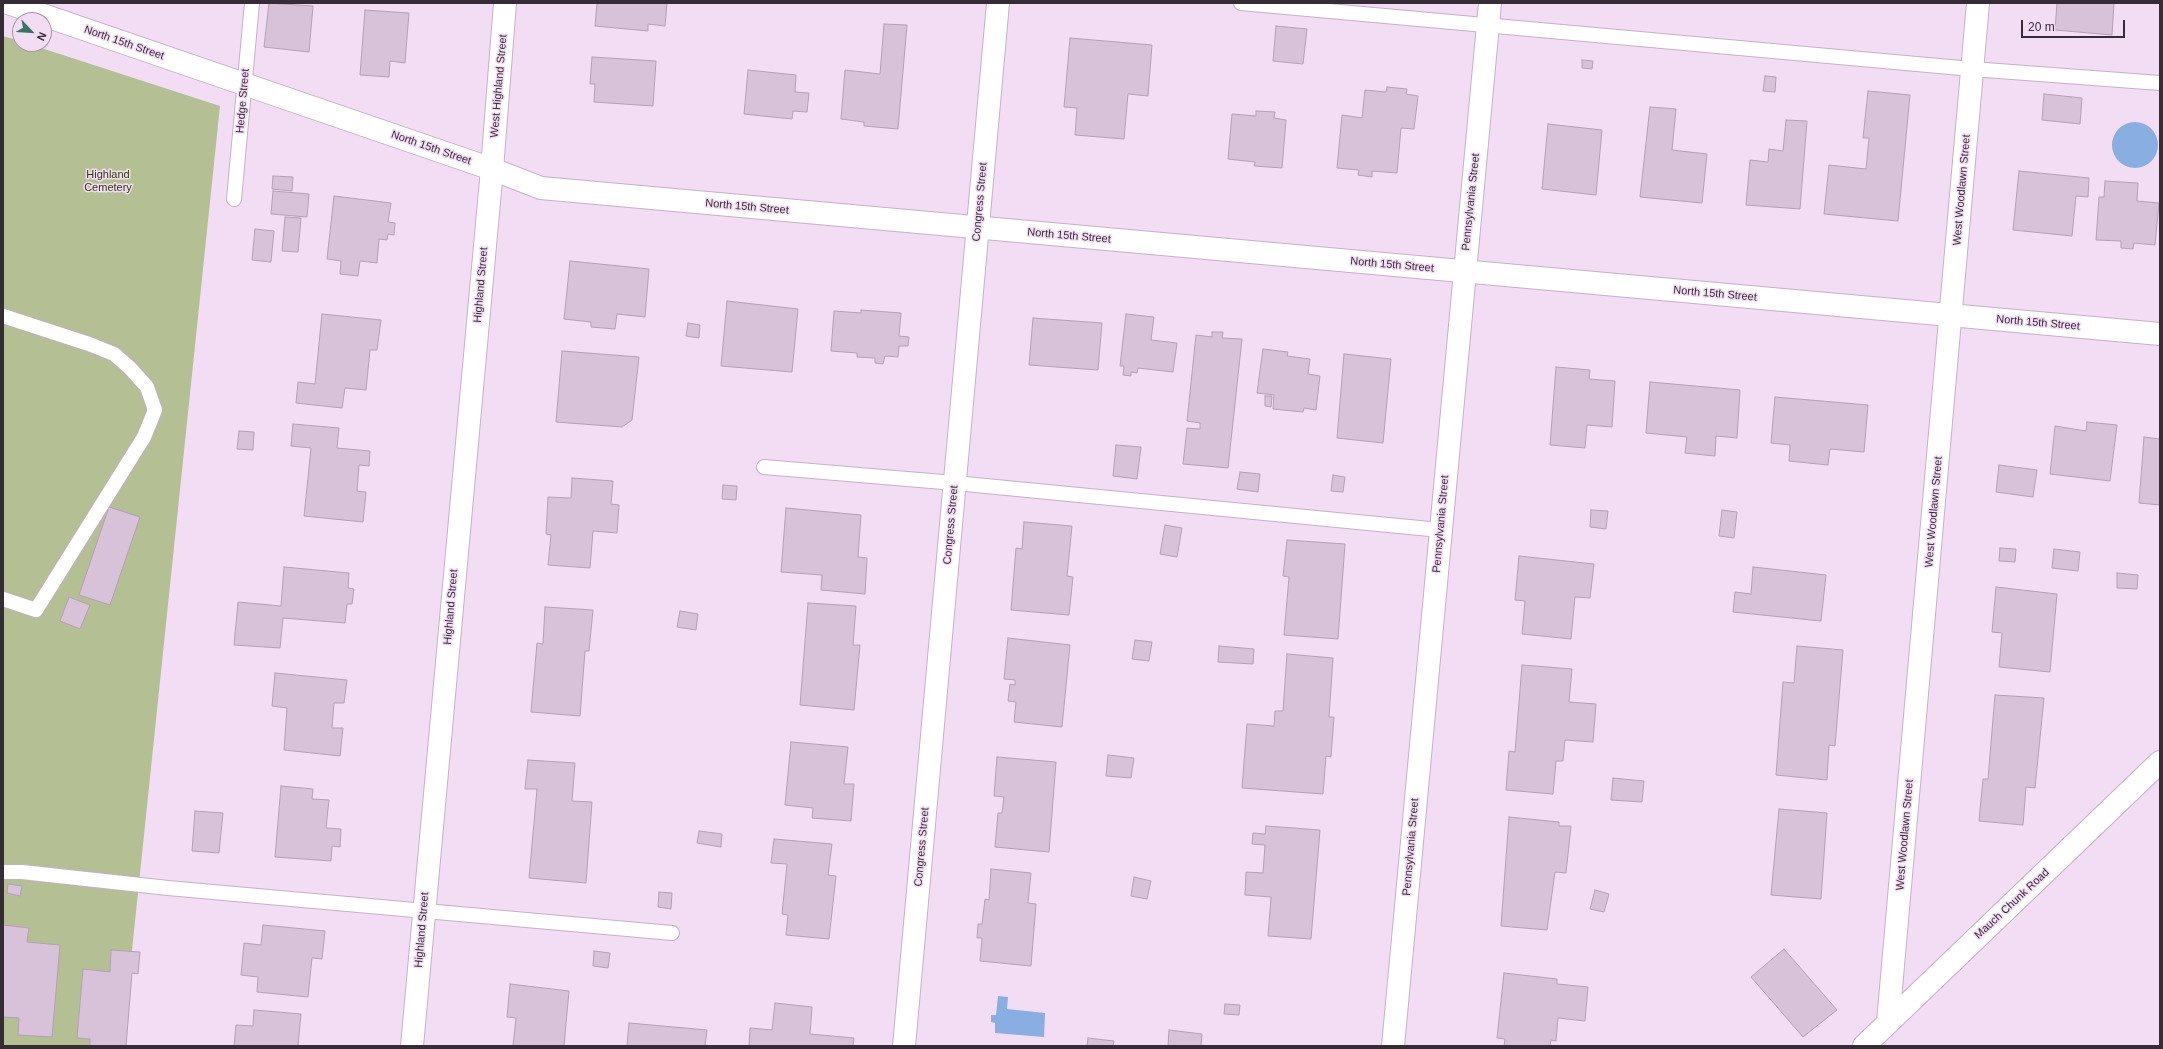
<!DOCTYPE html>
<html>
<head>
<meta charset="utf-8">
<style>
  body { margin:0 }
  #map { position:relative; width:2163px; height:1049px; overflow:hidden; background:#f3ddf5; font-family:Helvetica,sans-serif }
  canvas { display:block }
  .frame { position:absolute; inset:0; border:4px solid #352c35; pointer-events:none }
  .north { position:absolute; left:12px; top:12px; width:40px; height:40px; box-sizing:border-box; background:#f3ddf5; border:1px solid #a796a8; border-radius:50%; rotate:115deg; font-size:11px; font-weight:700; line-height:16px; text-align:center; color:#352c35 }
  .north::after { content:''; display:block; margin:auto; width:14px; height:18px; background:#387662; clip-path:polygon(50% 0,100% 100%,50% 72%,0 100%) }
  .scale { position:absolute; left:2021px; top:20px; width:104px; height:18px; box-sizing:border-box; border:2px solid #352c35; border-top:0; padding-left:5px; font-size:12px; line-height:14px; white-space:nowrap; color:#352c35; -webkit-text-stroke:3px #f3ddf5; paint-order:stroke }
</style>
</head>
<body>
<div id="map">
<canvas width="2163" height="1049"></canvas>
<div class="frame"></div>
<div class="north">N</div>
<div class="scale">20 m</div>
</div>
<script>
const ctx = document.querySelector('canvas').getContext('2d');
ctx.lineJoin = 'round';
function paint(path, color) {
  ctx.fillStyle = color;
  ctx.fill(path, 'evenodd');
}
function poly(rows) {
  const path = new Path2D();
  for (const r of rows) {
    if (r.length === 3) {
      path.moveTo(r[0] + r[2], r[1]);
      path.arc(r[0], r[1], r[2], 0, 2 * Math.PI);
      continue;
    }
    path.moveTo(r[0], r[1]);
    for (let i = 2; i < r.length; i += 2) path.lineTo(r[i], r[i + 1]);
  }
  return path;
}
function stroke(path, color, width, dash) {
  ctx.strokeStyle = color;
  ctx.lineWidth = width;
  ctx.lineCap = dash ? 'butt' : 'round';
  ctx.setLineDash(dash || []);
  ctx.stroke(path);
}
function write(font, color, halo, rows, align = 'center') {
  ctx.font = font + ' Helvetica,sans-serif';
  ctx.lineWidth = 3;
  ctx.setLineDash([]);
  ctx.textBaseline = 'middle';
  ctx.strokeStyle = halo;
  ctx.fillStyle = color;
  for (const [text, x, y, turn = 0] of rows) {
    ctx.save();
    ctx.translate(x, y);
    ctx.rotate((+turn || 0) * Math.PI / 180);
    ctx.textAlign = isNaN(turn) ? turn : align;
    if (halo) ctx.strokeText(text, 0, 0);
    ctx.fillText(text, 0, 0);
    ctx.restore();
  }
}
paint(poly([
  [3,36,20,41,20,44,29,44,220,106,122,1046,3,1046]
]), '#b4c093');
paint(poly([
  [2135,145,23],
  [998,996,1008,997,1007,1009,1045,1013,1044,1037,995,1033,995,1023,991,1022,991,1015,996,1015]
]), '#88aee2');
const building = poly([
  [269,3,313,6,309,52,264,47,269,3],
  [597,3,667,3,665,26,648,24,648,31,595,26,597,3],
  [2057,3,2114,3,2112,35,2055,30,2057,3],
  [365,10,409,13,405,63,390,61,389,77,360,75,365,10],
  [884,24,907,25,898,129,864,126,864,122,841,119,845,70,880,74,884,24],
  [1276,26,1307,29,1303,64,1273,61,1276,26],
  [1070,38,1152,45,1148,96,1128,94,1124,139,1075,135,1077,108,1064,107,1070,38],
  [592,57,656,61,653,106,594,102,595,84,590,84,592,57],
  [1582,60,1593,61,1592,69,1582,68,1582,60],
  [748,70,796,75,795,92,809,93,807,112,793,111,792,119,744,114,748,70],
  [1765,76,1776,77,1775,92,1763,91,1765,76],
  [1387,87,1407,89,1406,94,1418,96,1414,129,1401,128,1397,173,1372,171,1372,177,1358,175,1359,170,1337,168,1342,115,1362,118,1365,90,1386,92,1387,87],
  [1868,91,1910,95,1898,221,1824,214,1829,165,1866,169,1869,138,1863,138,1868,91],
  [2044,94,2082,98,2080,124,2042,120,2044,94],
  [1650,107,1676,109,1672,150,1707,154,1702,203,1640,197,1650,107],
  [1256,111,1275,112,1274,118,1286,120,1282,168,1254,166,1255,162,1228,159,1232,114,1256,116,1256,111],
  [1786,120,1807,121,1800,209,1746,205,1750,160,1768,162,1769,149,1783,151,1786,120],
  [1548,124,1602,130,1596,195,1542,189,1548,124],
  [2019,171,2089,178,2088,197,2076,196,2072,236,2013,230,2019,171],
  [273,176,293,177,292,191,272,189,273,176],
  [2105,181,2138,183,2137,201,2159,203,2155,245,2134,243,2133,249,2121,248,2121,241,2096,240,2099,197,2104,197,2105,181],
  [273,191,309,194,307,217,271,214,273,191],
  [334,196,391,203,388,222,395,223,394,235,388,234,387,240,379,239,377,263,360,261,358,276,340,274,341,261,327,259,334,196],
  [285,217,301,218,298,252,282,251,285,217],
  [255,229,274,231,271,262,252,260,255,229],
  [570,261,649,269,645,317,617,314,615,329,591,327,591,322,564,319,570,261],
  [727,301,798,309,792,372,721,366,727,301],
  [861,310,901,313,899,336,909,337,908,346,899,346,898,357,885,356,883,364,875,363,875,358,857,357,857,353,831,351,834,311,861,313,861,310],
  [322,314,381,320,377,350,370,350,366,390,345,388,342,408,296,403,298,382,315,384,322,314],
  [1126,314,1154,317,1151,340,1177,343,1173,372,1138,368,1137,373,1131,372,1131,376,1123,375,1124,366,1120,366,1126,314],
  [1033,318,1102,323,1098,370,1029,365,1033,318],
  [688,323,700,325,699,338,686,336,688,323],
  [1212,332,1223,332,1222,338,1242,339,1228,468,1183,464,1187,428,1200,429,1200,423,1187,421,1196,335,1212,337,1212,332],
  [1263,349,1288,352,1287,356,1310,359,1308,374,1320,376,1316,410,1304,408,1303,412,1273,409,1274,395,1257,393,1263,349],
  [562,351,639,357,632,420,622,427,556,422,562,351],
  [1344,354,1391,359,1383,443,1337,438,1344,354],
  [1556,367,1590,370,1589,379,1615,381,1612,427,1587,425,1585,448,1550,445,1556,367],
  [1650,382,1740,390,1737,438,1716,436,1715,456,1685,453,1687,437,1646,433,1650,382],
  [1265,396,1272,396,1271,407,1265,406,1265,396],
  [1775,397,1868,405,1864,452,1830,449,1828,465,1789,461,1790,445,1771,443,1775,397],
  [2087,422,2117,425,2110,481,2050,474,2055,426,2086,431,2087,422],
  [293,424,339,428,337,448,370,451,369,466,359,465,357,491,366,492,363,522,304,516,311,448,291,446,293,424],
  [239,431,254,432,253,450,237,449,239,431],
  [2144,437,2160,439,2160,505,2139,503,2144,437],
  [1116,445,1141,447,1137,479,1113,476,1116,445],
  [1999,465,2037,470,2033,497,1996,492,1999,465],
  [1240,472,1260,474,1258,492,1237,489,1240,472],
  [1333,475,1345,477,1343,492,1331,491,1333,475],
  [572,478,613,481,611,504,619,505,617,533,593,531,590,568,548,565,551,535,546,534,548,497,571,498,572,478],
  [723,485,737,486,736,500,722,499,723,485],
  [109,507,140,517,110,605,79,595,109,507],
  [786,508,861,515,858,557,867,558,865,594,821,590,822,575,781,572,786,508],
  [1591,510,1608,511,1606,529,1590,527,1591,510],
  [1722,510,1737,512,1734,538,1719,536,1722,510],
  [1024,522,1072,526,1067,576,1073,577,1069,615,1011,610,1016,548,1022,549,1024,522],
  [1165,525,1182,528,1177,557,1160,554,1165,525],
  [1287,540,1345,544,1338,639,1284,635,1289,577,1283,576,1287,540],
  [2000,548,2016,549,2015,562,1999,561,2000,548],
  [2054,549,2080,552,2078,571,2052,568,2054,549],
  [1519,556,1594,564,1590,598,1575,597,1571,639,1522,634,1525,601,1515,600,1519,556],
  [284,567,349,573,348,588,354,589,352,604,347,604,345,623,283,618,280,648,234,645,238,602,281,606,284,567],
  [1753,567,1826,575,1821,621,1733,612,1735,592,1751,594,1753,567],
  [2117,573,2138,575,2137,589,2117,588,2117,573],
  [1996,587,2057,594,2050,672,1999,667,2002,633,1992,632,1996,587],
  [69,597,90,605,80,629,60,621,69,597],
  [808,603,856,606,853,645,860,645,854,710,800,705,808,603],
  [545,607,593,610,589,651,585,651,580,716,531,712,537,643,543,644,545,607],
  [680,611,698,614,696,630,677,627,680,611],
  [1008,638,1070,645,1062,727,1014,722,1016,702,1008,701,1010,684,1015,685,1015,680,1004,679,1008,638],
  [1135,640,1152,642,1149,661,1132,659,1135,640],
  [1219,646,1254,649,1253,664,1218,662,1219,646],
  [1797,646,1843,650,1835,746,1829,745,1827,780,1776,775,1783,682,1794,683,1797,646],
  [1287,654,1333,658,1329,717,1334,717,1331,757,1326,756,1323,794,1242,788,1247,724,1274,726,1275,711,1283,711,1287,654],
  [1522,665,1572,669,1569,702,1596,704,1593,742,1565,740,1563,761,1556,761,1553,794,1506,790,1509,751,1515,752,1522,665],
  [275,673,347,680,344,703,334,703,332,728,343,728,340,756,284,750,287,708,272,706,275,673],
  [1995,695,2044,698,2035,788,2026,787,2023,825,1979,821,1983,779,1988,779,1995,695],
  [791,742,848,747,844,784,854,784,851,821,812,818,813,808,785,805,791,742],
  [1108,755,1134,758,1131,778,1106,776,1108,755],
  [997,757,1056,762,1049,852,995,847,998,813,1002,813,1004,797,994,796,997,757],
  [528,760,575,763,572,801,592,802,586,883,529,878,537,789,525,789,528,760],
  [1613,778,1644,781,1642,802,1611,800,1613,778],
  [281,786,313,789,312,799,329,800,326,828,341,829,340,847,332,846,331,861,275,857,281,786],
  [1779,809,1827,813,1821,899,1771,895,1779,809],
  [195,811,223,813,219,853,192,851,195,811],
  [1509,817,1559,822,1559,826,1571,826,1566,873,1555,872,1547,930,1501,926,1509,817],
  [1266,826,1320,830,1311,939,1268,936,1271,897,1245,895,1246,872,1263,873,1265,845,1252,844,1253,833,1265,834,1266,826],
  [699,831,722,834,721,847,697,843,699,831],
  [774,839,832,844,828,875,836,876,829,939,786,935,788,915,782,914,787,864,771,863,774,839],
  [991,869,1031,873,1028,903,1036,904,1031,966,980,961,982,938,977,938,978,924,982,924,985,899,989,900,991,869],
  [1134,877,1151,881,1147,899,1131,896,1134,877],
  [8,884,22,886,20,896,7,893,8,884],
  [1595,890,1609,894,1604,912,1590,909,1595,890],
  [659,892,672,893,671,909,658,907,659,892],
  [3,925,29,928,27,942,60,945,52,1037,18,1035,19,1018,3,1017,3,925],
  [263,925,325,931,322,959,312,958,308,997,257,992,258,977,241,975,244,943,261,945,263,925],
  [1784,949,1837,1010,1803,1037,1751,977,1784,949],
  [111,950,140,952,138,974,132,973,126,1046,90,1046,90,1039,77,1038,83,969,110,972,111,950],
  [594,951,610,953,608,968,593,966,594,951],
  [1504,973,1557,979,1557,984,1588,987,1585,1021,1558,1018,1556,1041,1551,1040,1550,1046,1504,1046,1505,1039,1497,1038,1504,973],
  [510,984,569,991,564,1046,503,1046,513,1046,516,1018,507,1017,510,984],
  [775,1003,812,1007,810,1034,854,1038,853,1046,749,1046,750,1028,772,1030,775,1003],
  [1225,1004,1240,1005,1239,1015,1224,1014,1225,1004],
  [254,1010,301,1014,298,1046,234,1046,236,1025,253,1026,254,1010],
  [629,1023,707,1030,705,1046,627,1046,629,1023],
  [1169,1030,1202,1034,1201,1046,1168,1046,1169,1030],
  [1088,1038,1114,1041,1113,1046,1087,1046,1088,1038]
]);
paint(building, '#d8c2d9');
stroke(building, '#b49fb6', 1);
const lane = poly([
  [1241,3,1972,69,2160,83],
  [234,199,252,3],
  [3,316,89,344,114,354,130,368,147,387,155,410,144,437,36,610,3,599],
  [764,467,955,483,1440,530],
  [3,872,22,872,168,888,672,933]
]);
const street = poly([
  [1888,1022,1978,3],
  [412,1046,492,169,505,3],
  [904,1046,998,3],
  [1393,1046,1490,3],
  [1864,1046,2160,762]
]);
const secondary = poly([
  [8,3,492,169,541,188,2160,334]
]);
stroke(lane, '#c6b0c7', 16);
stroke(street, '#c6b0c7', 24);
stroke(secondary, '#c6b0c7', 24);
stroke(lane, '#fff', 14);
stroke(street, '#fff', 22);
stroke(secondary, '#fff', 22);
write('11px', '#352c35', '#f3ddf5', [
  ["North 15th Street",124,43,19],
  ["West Highland Street",499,86,-85],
  ["Hedge Street",243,101,-85],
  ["North 15th Street",431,148,19],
  ["West Woodlawn Street",1962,190,-85],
  ["Congress Street",980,202,-85],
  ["Pennsylvania Street",1471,202,-84],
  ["North 15th Street",747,207,5],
  ["North 15th Street",1069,236,5],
  ["North 15th Street",1392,265,5],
  ["Highland Street",481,285,-85],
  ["North 15th Street",1715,294,5],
  ["North 15th Street",2038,323,5],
  ["West Woodlawn Street",1934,512,-85],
  ["Pennsylvania Street",1441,524,-85],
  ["Congress Street",951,525,-85],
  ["Highland Street",451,607,-85],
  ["West Woodlawn Street",1905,835,-85],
  ["Congress Street",922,847,-85],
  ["Pennsylvania Street",1411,847,-85],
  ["Mauch Chunk Road",2012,904,-43],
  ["Highland Street",422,930,-85]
]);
write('11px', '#2e3706', '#f3ddf5', [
  ["Highland",108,175],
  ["Cemetery",108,188]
]);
</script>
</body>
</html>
